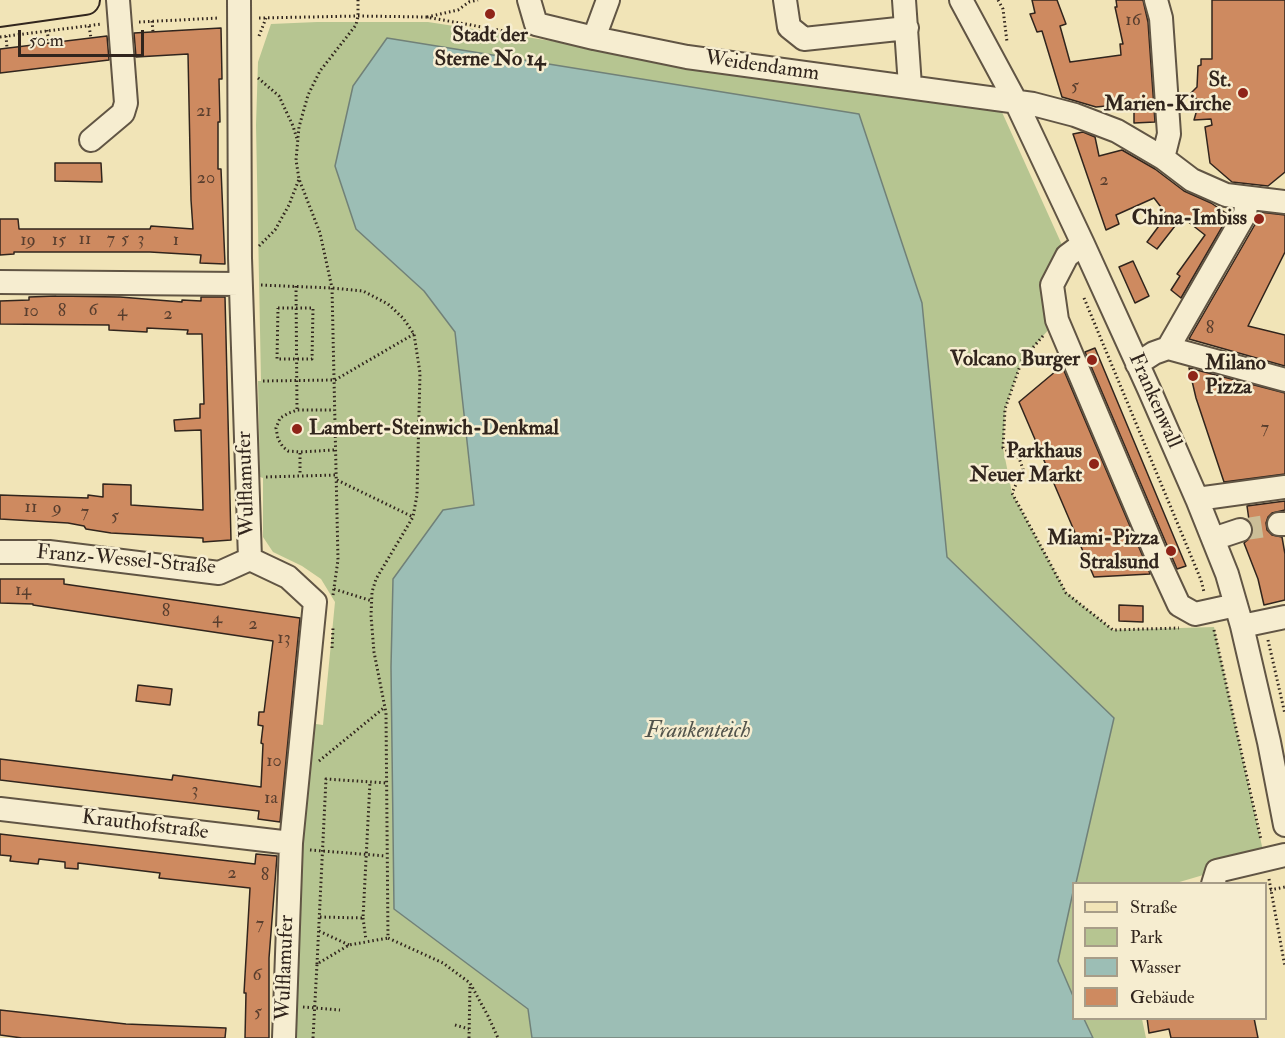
<!DOCTYPE html>
<html>
<head>
<meta charset="utf-8">
<style>
  body { margin:0 }
  #map { position:relative; width:1285px; height:1038px; overflow:hidden; background:#f1e4b7; font-family:"IM FELL Double Pica",serif }
  canvas { display:block }
  .legend { position:absolute; left:1072px; top:882px; width:195px; height:138px; box-sizing:border-box; background:#f6edd0; border:2px solid #a79d88; margin:0; padding:8px 10px; list-style:none; font-size:18px; color:#31251d }
  .legend li { display:flex; align-items:center; gap:12px; height:30px }
  .legend b { width:30px; border:2px solid #a79d88 }
  .scale { position:absolute; left:18px; top:30px; width:126px; height:27px; box-sizing:border-box; border:3px solid #31251d; border-top:0; padding-left:8px; font-size:18px; line-height:21px; white-space:nowrap; color:#31251d; -webkit-text-stroke:4px #f6edd0; paint-order:stroke }
</style>
</head>
<body>
<div id="map">
<canvas width="1285" height="1038"></canvas>
<ul class="legend">
<li><b style="height:8px;background:#f1e4b7"></b>Straße</li>
<li><b style="height:16px;background:#b6c591"></b>Park</li>
<li><b style="height:16px;background:#9cbeb5"></b>Wasser</li>
<li><b style="height:16px;background:#ce8a60"></b>Gebäude</li>
</ul>
<div class="scale">50 m</div>
</div>
<script>
const ctx = document.querySelector('canvas').getContext('2d');
ctx.lineJoin = 'round';
function paint(path, color) {
  ctx.fillStyle = color;
  ctx.fill(path, 'evenodd');
}
function poly(rows) {
  const path = new Path2D();
  for (const r of rows) {
    path.moveTo(r[0], r[1]);
    for (let i = 2; i < r.length; i += 2) path.lineTo(r[i], r[i + 1]);
  }
  return path;
}
function stroke(path, color, width, dash) {
  ctx.strokeStyle = color;
  ctx.lineWidth = width;
  ctx.lineCap = dash ? 'butt' : 'round';
  ctx.setLineDash(dash || []);
  ctx.stroke(path);
}
function write(font, color, halo, rows, align = 'center') {
  ctx.font = font + ' "IM FELL Double Pica",serif';
  ctx.lineWidth = 5;
  ctx.setLineDash([]);
  ctx.textBaseline = 'middle';
  ctx.strokeStyle = halo;
  ctx.fillStyle = color;
  for (const [text, x, y, turn = 0] of rows) {
    ctx.save();
    ctx.translate(x, y);
    ctx.rotate((+turn || 0) * Math.PI / 180);
    ctx.textAlign = isNaN(turn) ? turn : align;
    if (halo) ctx.strokeText(text, 0, 0);
    ctx.fillText(text, 0, 0);
    ctx.restore();
  }
}
paint(poly([
  [317,22,428,22,1001,110,1067,256,1057,320,1022,360,1005,409,1003,448,1012,493,1066,592,1113,630,1214,627,1265,860,1217,871,1176,883,1076,883,1114,718,947,557,922,303,357,229,424,291,455,332,474,506,393,579,391,667,394,909,528,1009,532,1038,288,1038,309,723,323,725,335,602,321,579,302,566,273,552,263,537,263,478,260,477,258,381,261,381,256,125,258,62,271,24],
  [1073,892,1073,996,1058,961],
  [1084,1019,1142,1019,1146,1038,1093,1038]
]), '#b6c591');
const water = poly([
  [387,38,859,114,922,303,947,557,1114,718,1076,883,1074,884,1073,892,1058,961,1073,996,1074,1018,1084,1019,1093,1038,532,1038,528,1009,394,909,391,667,393,579,443,510,474,505,455,332,424,291,356,229,335,166,353,86,387,38]
]);
paint(water, '#9cbeb5');
stroke(water, '#718178', 1.5);
const building = poly([
  [1032,0,1057,0,1066,24,1060,26,1070,62,1121,55,1120,44,1123,44,1115,7,1117,7,1116,0,1143,0,1148,22,1155,122,1134,123,1134,111,1128,111,1127,104,1096,107,1062,97,1042,31,1037,32,1030,14,1035,13,1032,0],
  [1212,0,1285,0,1285,172,1268,186,1232,182,1210,163,1205,127,1212,125,1211,119,1194,120,1196,113,1189,106,1197,99,1189,95,1197,87,1198,66,1201,65,1201,59,1212,59,1212,0],
  [221,28,222,79,219,79,220,122,218,122,218,169,221,169,225,264,200,263,201,255,150,252,14,252,14,254,0,255,0,219,18,219,19,229,150,229,151,226,193,229,191,200,188,54,136,57,134,33,221,28],
  [107,36,109,60,0,73,0,49,107,36],
  [1083,132,1095,137,1099,156,1122,150,1155,169,1184,191,1211,203,1229,215,1181,298,1171,290,1180,276,1177,274,1205,235,1182,217,1157,249,1147,242,1167,215,1154,198,1116,215,1119,224,1106,230,1073,134,1083,132],
  [55,163,101,163,102,182,55,181,55,163],
  [1259,212,1285,215,1285,252,1248,326,1285,335,1285,366,1189,339,1257,221,1259,212],
  [1133,261,1149,296,1135,303,1119,267,1133,261],
  [56,296,120,297,182,302,182,300,201,301,201,297,225,297,231,540,203,542,203,538,111,533,86,529,84,526,68,523,0,519,0,495,88,498,88,495,103,497,103,484,131,485,131,505,203,510,201,430,175,431,174,420,200,418,200,404,204,404,202,334,187,334,188,330,147,328,147,332,109,330,109,325,0,324,0,301,29,300,29,297,56,296],
  [1095,348,1186,566,1177,569,1085,352,1095,348],
  [1062,366,1149,571,1150,574,1094,577,1019,402,1062,366],
  [1189,368,1285,393,1285,474,1224,482,1196,398,1189,368],
  [1285,501,1285,510,1272,513,1268,517,1266,523,1267,530,1272,535,1282,537,1285,554,1285,600,1264,605,1258,579,1244,543,1250,538,1253,532,1253,525,1249,520,1247,506,1285,501],
  [0,579,64,579,64,584,300,618,280,822,258,819,259,811,0,780,0,759,172,780,173,775,261,787,263,744,261,743,263,726,258,725,259,712,264,712,273,641,33,605,33,604,0,603,0,579],
  [1119,605,1143,606,1143,622,1119,621,1119,605],
  [138,685,172,689,170,705,136,701,138,685],
  [0,834,255,864,256,854,277,856,269,958,269,1038,245,1038,246,993,244,993,250,888,159,878,160,873,78,863,78,869,65,868,65,862,39,859,38,864,10,861,11,856,0,855,0,834],
  [0,1010,126,1024,226,1028,225,1038,22,1038,0,1035,0,1010],
  [1147,1018,1254,1018,1258,1038,1171,1038,1169,1029,1149,1033,1147,1018]
]);
paint(building, '#ce8a60');
stroke(building, '#31251d', 1.5);
stroke(poly([
  [1240,530,1279,524]
]), '#cbbe98', 22, [22, 11]);
const minor = poly([
  [239,0,240,258,250,559,288,577,315,602,291,843,284,1038],
  [529,0,536,24,594,38,687,57,1033,104,1075,115,1117,131,1163,158,1192,180,1226,195,1285,202],
  [785,0,789,27,804,39,907,28],
  [904,0,910,86],
  [961,0,1016,102,1083,244,1149,389,1197,499,1227,574,1242,626,1269,742,1285,825],
  [1156,0,1161,18,1169,134,1163,158],
  [594,38,608,0],
  [91,140,123,113,126,103,118,0],
  [1083,244,1067,256,1052,285,1057,320,1161,566,1179,605,1195,614,1236,605],
  [0,282,240,284],
  [1168,348,1245,214,1247,198],
  [1137,364,1154,353,1168,348,1285,380],
  [1197,499,1285,487],
  [1279,524,1285,524],
  [1213,539,1240,530],
  [0,552,49,552,219,573,250,559],
  [1242,626,1285,617],
  [0,809,291,843],
  [1213,884,1217,871,1285,855]
]);
const major = poly([
  [0,12,85,0]
]);
stroke(minor, '#615544', 26);
stroke(major, '#31251d', 32);
stroke(poly([
  [998,0,1003,9,1007,42],
  [427,17,458,10,469,2,478,0],
  [259,18,358,16,426,17,521,34],
  [152,21,153,32],
  [139,22,219,18],
  [89,26,91,38],
  [47,30,49,43],
  [6,36,7,48],
  [259,36,266,18],
  [0,37,102,24],
  [258,78,279,96,293,126,297,139],
  [259,246,275,230,289,205,299,179],
  [261,285,332,288,363,291,388,304,403,318,414,334,420,373,417,495,413,517,376,579,372,592,371,616,374,652,386,713,388,938,443,963,470,983,488,1016,498,1038],
  [296,286,297,410],
  [1084,298,1201,580,1204,592],
  [278,308,313,308,312,359,277,359,278,308],
  [1043,336,1022,360,1005,409,1003,448,1019,458,1023,469,1012,493,1066,593,1113,630,1179,628],
  [263,381,335,380,414,334],
  [334,450,300,452,288,451,283,447,278,439,276,428,280,418,289,413,297,410,334,410],
  [300,453,300,475],
  [266,477,336,475],
  [337,480,413,517],
  [334,589,372,601],
  [333,595,338,560,332,288,320,233,299,179,296,160,299,127,308,95,320,71,356,25,358,16,358,0],
  [1214,630,1261,840],
  [1268,640,1285,714],
  [332,648,333,628],
  [319,761,385,707],
  [310,850,386,856],
  [1269,879,1285,967],
  [1270,890,1285,887],
  [320,917,363,918,370,782],
  [363,918,366,940],
  [319,931,349,945],
  [317,964,326,779,387,783],
  [303,1007,340,1010],
  [455,1025,469,1029],
  [313,1038,317,964,349,945,388,938],
  [469,1038,470,985]
]), '#31251d', 3, [1.5, 3]);
stroke(minor, '#f6edd0', 22);
stroke(major, '#f1e4b7', 28);
for (const [x, y, r, color] of [
  [490,14,6,"#8f2418"],
  [1243,93,6,"#8f2418"],
  [1259,219,6,"#8f2418"],
  [1092,360,6,"#8f2418"],
  [1193,376,6,"#8f2418"],
  [297,429,6,"#8f2418"],
  [1094,464,6,"#8f2418"],
  [1171,551,6,"#8f2418"]
]) {
  const dot = new Path2D();
  dot.arc(x, y, r, 0, 2 * Math.PI);
  ctx.fillStyle = color;
  ctx.fill(dot);
  stroke(dot, '#f6edd0', 2);
}
write('18px', '#583e2e', null, [
  ["16",1133,21],
  ["5",1075,87],
  ["21",204,112],
  ["20",206,179],
  ["2",1104,181],
  ["11",85,240],
  ["7",111,240],
  ["5",125,240],
  ["3",141,240],
  ["19",28,241],
  ["15",59,241],
  ["1",176,241],
  ["6",93,311],
  ["10",31,312],
  ["8",62,312],
  ["4",122,312],
  ["2",168,315],
  ["8",1210,329],
  ["7",1265,429],
  ["11",31,508],
  ["9",57,509],
  ["7",85,513],
  ["5",115,517],
  ["14",23,591],
  ["8",166,612],
  ["4",217,619],
  ["2",253,625],
  ["13",284,639],
  ["10",274,762],
  ["3",195,791],
  ["1a",271,799],
  ["2",232,874],
  ["8",265,876],
  ["7",260,925],
  ["6",257,976],
  ["5",258,1013]
]);
write('bold 21px', '#31251d', '#f6edd0', [
  ["Stadt der",490,36,"center"],
  ["Sterne No 14",490,60,"center"],
  ["St.",1231,81],
  ["Marien-Kirche",1231,105],
  ["China-Imbiss",1247,219],
  ["Volcano Burger",1080,360],
  ["Milano",1205,364,"left"],
  ["Pizza",1205,388,"left"],
  ["Lambert-Steinwich-Denkmal",309,429,"left"],
  ["Parkhaus",1082,452],
  ["Neuer Markt",1082,476],
  ["Miami-Pizza",1159,539],
  ["Stralsund",1159,563]
], 'right');
write('21px', '#31251d', '#f6edd0', [
  ["Weidendamm",762,67,8],
  ["Frankenwall",1154,401,66],
  ["Wulflamufer",247,484,-92],
  ["Franz-Wessel-Straße",126,561,5],
  ["Krauthofstraße",145,826,7],
  ["Wulflamufer",286,968,-88]
]);
write('italic 22px', '#51534b', '#f6edd0', [
  ["Frankenteich",698,732]
]);
</script>
</body>
</html>
